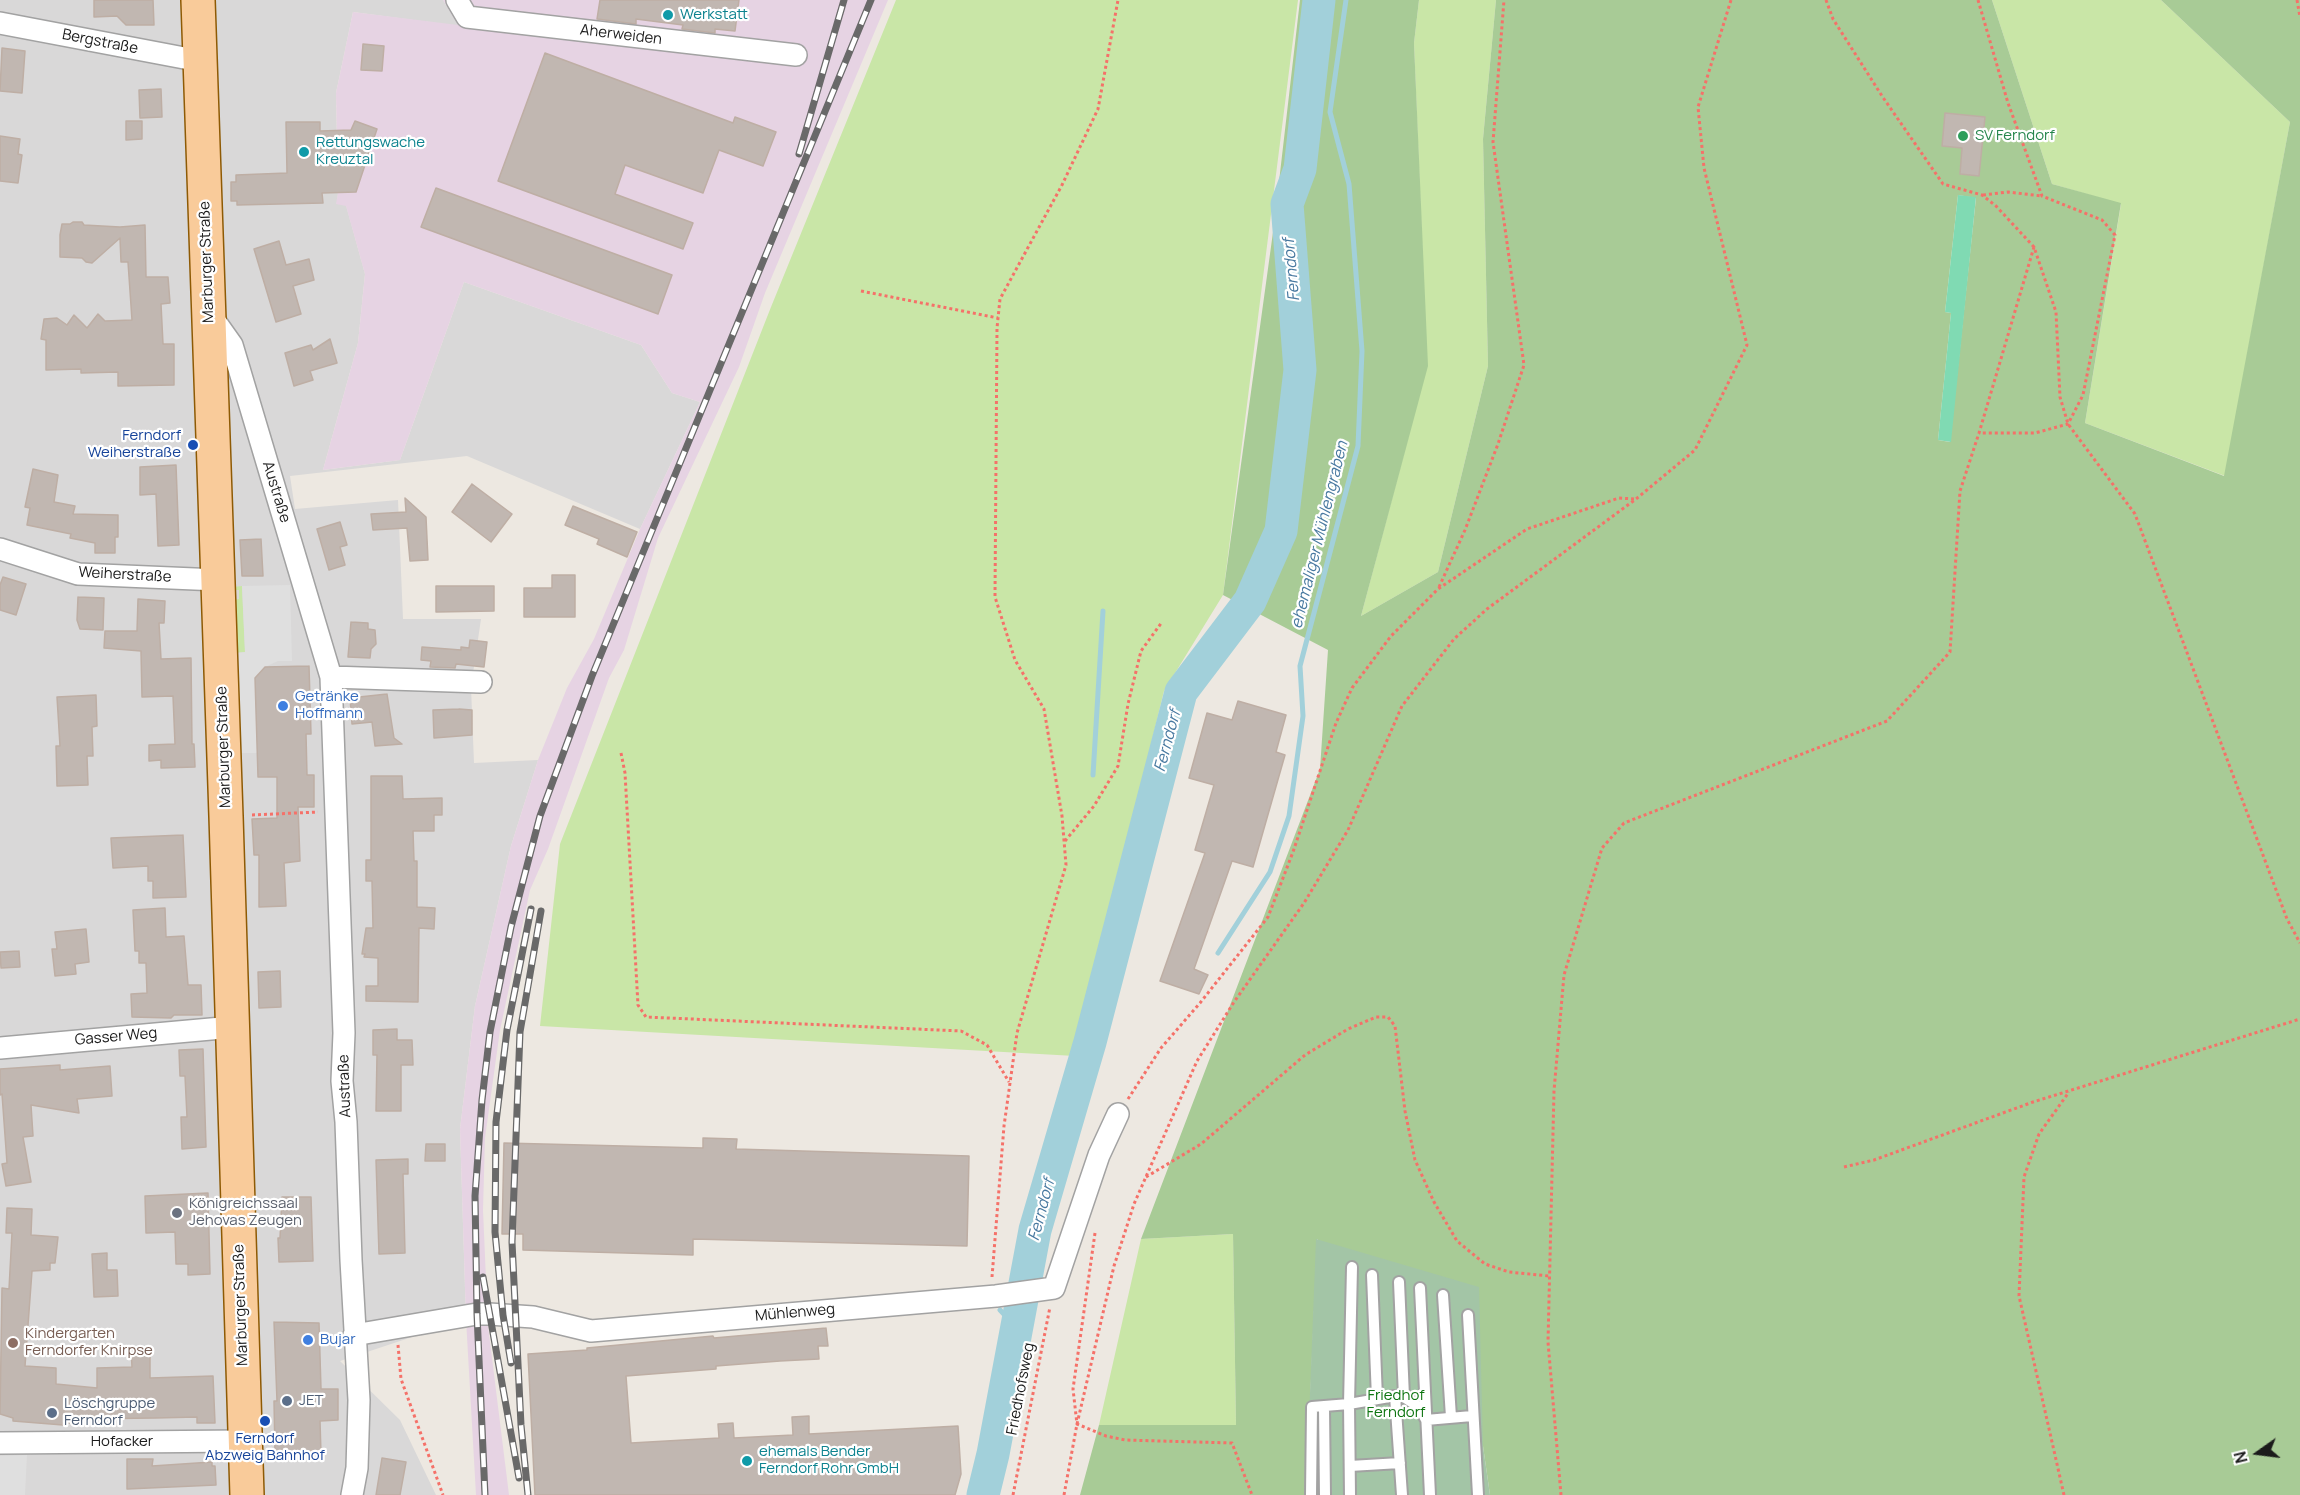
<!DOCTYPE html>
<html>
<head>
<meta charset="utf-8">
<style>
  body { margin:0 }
  #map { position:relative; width:2300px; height:1495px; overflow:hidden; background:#ede8e1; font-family:Manrope,sans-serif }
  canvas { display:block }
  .north { position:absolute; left:2228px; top:1423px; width:60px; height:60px; -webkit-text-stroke:4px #fff; paint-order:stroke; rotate:256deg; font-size:16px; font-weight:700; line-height:24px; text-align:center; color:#1b1b1b }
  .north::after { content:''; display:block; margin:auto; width:21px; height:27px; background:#1b1b1b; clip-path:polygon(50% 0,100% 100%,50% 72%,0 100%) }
</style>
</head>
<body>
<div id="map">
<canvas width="2300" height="1495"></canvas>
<div class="north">N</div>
</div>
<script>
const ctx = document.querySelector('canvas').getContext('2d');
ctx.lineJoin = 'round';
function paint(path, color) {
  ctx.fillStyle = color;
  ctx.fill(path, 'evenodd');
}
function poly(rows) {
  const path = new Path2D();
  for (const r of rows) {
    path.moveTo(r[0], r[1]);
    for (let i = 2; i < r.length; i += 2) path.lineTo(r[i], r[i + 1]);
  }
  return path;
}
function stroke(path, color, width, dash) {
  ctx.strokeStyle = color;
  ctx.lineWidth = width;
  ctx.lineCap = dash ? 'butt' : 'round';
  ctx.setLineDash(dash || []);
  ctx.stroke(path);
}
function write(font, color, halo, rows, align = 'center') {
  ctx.font = font + ' Manrope,sans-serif';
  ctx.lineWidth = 4.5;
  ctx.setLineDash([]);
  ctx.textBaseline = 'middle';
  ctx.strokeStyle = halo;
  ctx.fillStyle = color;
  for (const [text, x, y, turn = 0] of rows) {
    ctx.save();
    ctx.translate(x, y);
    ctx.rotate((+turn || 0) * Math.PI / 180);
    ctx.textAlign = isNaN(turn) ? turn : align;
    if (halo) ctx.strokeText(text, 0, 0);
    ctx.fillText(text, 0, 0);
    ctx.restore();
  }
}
paint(poly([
  [0,0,443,0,459,26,353,12,336,93,338,193,337,203,346,205,365,274,358,343,323,470,400,460,464,282,641,345,672,393,700,402,640,529,467,456,290,476,295,509,398,500,403,619,481,619,471,687,474,763,538,760,511,846,475,1006,460,1129,466,1319,340,1361,400,1420,436,1495,0,1495]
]), '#d9d8d8');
paint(poly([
  [443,0,888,0,765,293,739,367,658,538,624,650,609,678,548,849,530,890,500,1030,485,1138,483,1210,488,1326,509,1495,476,1495,466,1319,460,1129,475,1006,511,846,538,760,567,688,594,639,640,529,700,402,672,393,641,345,464,282,400,460,323,470,358,343,365,274,346,206,336,204,338,193,336,93,353,12,458,25]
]), '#e6d3e3');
paint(poly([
  [896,0,1298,0,1223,595,1164,691,1075,1056,540,1026,560,844,771,307],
  [1419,0,1496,0,1483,139,1488,366,1438,572,1361,616,1427,366,1414,43],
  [1992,0,2161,0,2290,122,2225,476,2085,423,2121,204,2052,184],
  [242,586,245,652,236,653,233,600,239,599,239,590,233,590,233,587],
  [1233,1234,1236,1426,1099,1425,1141,1239]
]), '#c9e6a7');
paint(poly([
  [1300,0,1419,0,1414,43,1428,366,1361,616,1438,572,1488,366,1483,139,1496,0,1992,0,2052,184,2121,203,2085,423,2224,476,2290,122,2161,0,2300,0,2300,1495,1490,1495,1483,1446,1317,1239,1306,1495,1080,1495,1099,1425,1236,1425,1233,1234,1141,1239,1320,769,1328,650,1223,595,1274,225],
  [1985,117,1978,176,1960,174,1962,148],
  [1958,195,1976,198,1950,442,1938,440,1951,313,1945,312]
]), '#a8cb96');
paint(poly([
  [1316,1239,1479,1287,1483,1446,1490,1495,1306,1495]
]), '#a3c5a6');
paint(poly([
  [1958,195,1976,197,1951,442,1938,440,1951,313,1945,312]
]), '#80dab3');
paint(poly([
  [290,585,292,661,278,661,265,667,255,678,257,753,239,753,236,653,245,652,242,586],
  [27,1455,25,1495,0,1495,0,1456]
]), '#dfdfdf');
stroke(poly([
  [1093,775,1103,611],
  [1218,953,1270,872,1289,816,1303,716,1300,666,1358,446,1362,351,1349,184,1330,112,1346,0],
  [1000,1310,1016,1327]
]), '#a2d0da', 5);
stroke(poly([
  [983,1495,993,1454,1035,1230,1090,1042,1181,692,1250,601,1281,531,1300,370,1287,204,1300,169,1319,0]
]), '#a2d0da', 33);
const building = poly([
  [94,0,153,0,154,25,126,25,117,16,94,17,94,0],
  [600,0,739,0,735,31,715,29,715,33,682,29,683,25,636,19,636,24,597,19,600,0],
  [363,44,384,46,382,71,361,70,363,44],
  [2,48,25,51,22,93,0,91,2,48],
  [545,53,733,123,735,117,776,132,763,166,719,150,703,193,625,165,615,194,693,223,683,249,498,181,545,53],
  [161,89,162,117,140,118,139,90,161,89],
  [1945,113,1985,117,1979,176,1960,174,1962,148,1942,146,1945,113],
  [126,121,142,121,142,139,126,140,126,121],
  [355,121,377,129,356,192,322,193,323,203,237,205,237,201,231,201,231,182,236,182,236,175,287,173,286,122,320,122,320,131,351,130,355,121],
  [0,136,20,139,18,154,22,155,18,183,0,181,0,136],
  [436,188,672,275,658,314,421,227,436,188],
  [73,222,82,222,84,225,120,227,145,225,146,277,168,277,170,303,161,304,163,344,174,344,174,385,118,386,118,372,81,373,81,369,46,370,46,340,41,339,44,319,57,318,67,325,74,315,87,328,98,314,105,321,132,320,128,262,121,262,120,238,92,263,86,262,82,258,60,257,60,235,62,224,70,224,73,222],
  [279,241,286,265,309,259,314,280,293,286,301,314,276,322,254,249,279,241],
  [330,339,337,363,310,371,313,380,294,386,285,353,311,345,313,350,330,339],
  [176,465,179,545,158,546,156,494,140,495,140,467,176,465],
  [33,469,58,475,54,502,75,506,73,514,118,515,118,537,115,537,115,553,95,553,95,543,70,538,71,534,27,525,30,508,25,507,33,469],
  [472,484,512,514,491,542,452,512,472,484],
  [405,498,426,517,428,560,410,561,407,528,373,530,371,514,406,512,405,498],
  [573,506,637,532,627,557,597,544,599,539,565,525,573,506],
  [340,522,347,545,340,547,345,565,329,570,317,529,340,522],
  [261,539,263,576,242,576,240,540,261,539],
  [552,575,575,575,575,617,524,617,524,588,552,588,552,575],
  [3,577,26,584,16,615,0,610,0,585,3,577],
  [436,586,494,586,494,611,436,612,436,586],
  [78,597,104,598,103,630,80,629,77,620,78,597],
  [138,599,165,601,164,623,159,623,161,659,191,658,192,744,194,744,195,767,161,768,161,760,149,761,149,745,175,744,173,696,142,697,141,651,104,648,105,631,137,631,138,599],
  [351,622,368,623,368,629,375,630,376,644,371,649,370,658,348,657,351,622],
  [470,640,487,642,484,667,456,664,455,668,430,667,431,661,421,660,422,647,461,650,461,647,469,648,470,640],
  [309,666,311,734,306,734,307,775,314,775,314,807,298,807,300,861,284,863,286,906,259,907,259,855,254,855,252,819,277,818,277,777,258,777,255,678,265,667,309,666],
  [387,694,394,738,402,744,375,746,372,722,352,724,350,698,387,694],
  [96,695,97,726,92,727,93,756,87,756,88,785,57,786,56,746,60,746,57,697,96,695],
  [1238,701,1286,715,1276,752,1285,755,1253,867,1232,861,1194,969,1208,975,1199,994,1160,981,1205,853,1195,850,1214,785,1189,778,1207,713,1232,720,1238,701],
  [459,709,472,710,472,735,434,738,433,710,459,709],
  [371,776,402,776,403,799,442,798,442,815,434,815,434,831,413,831,414,861,417,861,417,907,435,908,434,929,419,928,418,1002,366,1001,366,986,378,986,378,958,364,957,365,954,362,954,366,928,373,928,372,881,366,881,366,860,371,860,371,776],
  [183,835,186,897,153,898,153,881,148,881,148,866,113,868,111,838,183,835],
  [165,908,166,937,184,936,188,985,201,985,202,1015,174,1015,171,1018,132,1017,131,994,147,993,146,963,139,963,139,951,135,951,133,910,165,908],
  [86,929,89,962,75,964,76,974,55,976,52,949,57,949,55,932,86,929],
  [19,951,20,967,1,968,0,952,19,951],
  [280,971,281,1007,259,1008,258,972,280,971],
  [397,1029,397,1040,412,1040,413,1065,401,1065,401,1111,376,1111,377,1055,373,1055,373,1030,397,1029],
  [203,1049,206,1147,182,1149,181,1117,187,1117,185,1076,180,1076,179,1050,203,1049],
  [60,1065,60,1070,110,1066,112,1096,77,1099,79,1113,31,1105,33,1136,23,1137,31,1182,6,1186,2,1164,7,1163,2,1094,0,1095,0,1069,60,1065],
  [703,1138,737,1139,736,1149,969,1156,967,1246,693,1239,693,1255,523,1250,523,1234,502,1234,504,1143,703,1148,703,1138],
  [426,1144,445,1144,445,1161,425,1161,426,1144],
  [408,1159,408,1174,403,1174,405,1253,379,1254,376,1160,408,1159],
  [208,1193,210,1274,188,1275,188,1264,176,1264,175,1232,146,1233,145,1196,208,1193],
  [282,1197,311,1197,313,1261,279,1262,278,1238,280,1238,282,1197],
  [7,1208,32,1209,31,1235,58,1237,55,1263,50,1263,50,1270,32,1271,25,1366,56,1368,56,1384,97,1388,97,1368,132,1367,131,1348,150,1348,150,1378,213,1376,215,1423,197,1423,197,1417,155,1418,75,1419,75,1423,63,1423,63,1425,13,1421,13,1418,0,1414,2,1288,9,1289,12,1233,6,1233,7,1208],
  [107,1253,107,1270,117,1270,118,1296,94,1297,92,1254,107,1253],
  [274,1322,319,1323,321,1389,338,1389,338,1420,320,1421,321,1454,275,1455,274,1401,277,1401,274,1322],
  [826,1328,828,1346,818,1346,819,1359,780,1361,716,1366,716,1369,626,1376,631,1443,719,1438,718,1424,733,1423,734,1438,793,1435,792,1417,809,1416,809,1434,958,1426,961,1474,955,1495,535,1495,528,1354,587,1350,587,1348,713,1336,714,1338,826,1328],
  [382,1458,406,1462,400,1495,376,1495,382,1458],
  [127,1459,153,1459,152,1466,212,1462,212,1466,215,1466,216,1485,127,1489,127,1459]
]);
paint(building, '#c1b7b1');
stroke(building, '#beaea4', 1.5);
const service = poly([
  [1372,1275,1377,1398],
  [1399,1282,1404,1397],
  [1420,1288,1430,1495],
  [1443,1295,1451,1417],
  [1468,1315,1478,1495],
  [1395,1396,1402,1495],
  [1324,1407,1325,1495],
  [1350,1466,1400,1463],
  [1311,1495,1312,1407,1349,1404,1395,1396,1404,1397,1419,1407,1426,1420,1472,1416],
  [1350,1495,1349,1404,1352,1267]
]);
const minor = poly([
  [457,0,467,17,796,55],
  [0,23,200,61],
  [210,314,232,345,331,677,344,1033,342,1081,346,1122,351,1260,359,1400,357,1468,352,1495],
  [0,549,78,574,218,580],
  [331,677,481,682],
  [0,1048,233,1027],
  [354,1335,477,1314,489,1314,533,1317,591,1331,996,1296,1054,1288,1099,1155,1118,1114],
  [0,1443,245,1441]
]);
const primary = poly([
  [198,0,226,816,247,1495]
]);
stroke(service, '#a2a2a2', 14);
stroke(minor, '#a2a2a2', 24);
stroke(primary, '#8e5a04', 36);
stroke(poly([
  [1826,0,1833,19,1882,96,1943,184,1982,195,1996,206,2034,247,2056,312,2060,397,2068,424,2135,514,2287,919,2300,943],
  [1978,0,2008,103,2042,196,2102,220,2115,235,2083,395,2068,424,2035,433,1979,433],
  [2297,0,2300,17],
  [1983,195,2008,192,2042,196],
  [861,291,998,318],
  [1439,587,1465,530,1498,444,1524,365,1493,142,1504,0],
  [621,753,625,773,638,1005,646,1017,961,1031,987,1045,1009,1082],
  [252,815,318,812],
  [1065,841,1094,806,1118,766,1128,704,1141,651,1162,622],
  [1128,1099,1161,1048,1200,1003,1268,917,1293,852,1336,723,1352,688,1391,636,1438,589,1527,529,1619,498,1634,499],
  [1844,1167,1874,1160,2033,1102,2300,1019],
  [1146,1177,1201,1144,1305,1055,1348,1029,1376,1017,1388,1017,1395,1026,1405,1111,1415,1160,1434,1202,1457,1241,1485,1264,1509,1272,1549,1276],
  [1095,1233,1073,1389,1077,1424,1106,1436,1125,1440,1232,1443,1252,1495],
  [992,1277,1004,1126,1017,1033,1066,865,1062,816,1044,709,1015,660,995,597,997,328,1000,299,1062,185,1098,109,1118,0],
  [398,1345,401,1379,443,1495],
  [1013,1495,1050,1307],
  [1064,1495,1077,1424,1114,1266,1134,1204,1197,1061,1234,1002,1304,903,1348,830,1402,706,1454,639,1487,609,1636,499,1695,450,1747,345,1704,168,1698,107,1731,0],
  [1561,1495,1548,1342,1554,1091,1564,975,1602,848,1624,823,1887,721,1950,652,1960,491,1979,433,2034,247],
  [2064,1495,2019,1296,2024,1177,2039,1134,2069,1092]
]), '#f57169', 3, [3, 3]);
stroke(service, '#fff', 10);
stroke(minor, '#fff', 21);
stroke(primary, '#f9cb9a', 33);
const rail = poly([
  [799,154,844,0],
  [483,1277,519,1478],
  [511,1363,503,1315,495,1232,496,1122,507,1030,531,909],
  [485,1495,477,1314,475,1196,482,1100,490,1032,511,927,540,816,592,676,871,0],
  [528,1495,521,1425,512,1242,520,1032,541,911]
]);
stroke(rail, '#696969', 7);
stroke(rail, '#fff', 4.5, [14]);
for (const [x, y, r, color] of [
  [668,15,6,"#0f9aa8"],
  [1963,136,6,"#2e9e5b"],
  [304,152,6,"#0f9aa8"],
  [193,445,6,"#1a4fb4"],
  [283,706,6,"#3f7fe0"],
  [177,1213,6,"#6b7280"],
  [308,1340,6,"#3f7fe0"],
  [13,1343,6,"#8d6e63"],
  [287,1401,6,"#5c6f8a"],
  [52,1413,6,"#5c6f8a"],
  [265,1421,6,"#1a4fb4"],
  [747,1461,6,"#0f9aa8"]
]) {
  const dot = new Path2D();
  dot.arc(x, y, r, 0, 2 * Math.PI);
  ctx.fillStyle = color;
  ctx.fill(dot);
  stroke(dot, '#fff', 2);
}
write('15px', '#0d838f', '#fff', [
  ["Werkstatt",680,15],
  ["Rettungswache",316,143],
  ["Kreuztal",316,160],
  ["ehemals Bender",759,1452],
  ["Ferndorf Rohr GmbH",759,1469]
], 'left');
write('15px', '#1b1b1b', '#fff', [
  ["Aherweiden",621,35,7],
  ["Bergstraße",100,42,11],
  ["Marburger Straße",207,262,-92],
  ["Austraße",276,492,73],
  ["Weiherstraße",125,575,3],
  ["Marburger Straße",224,747,-92],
  ["Gasser Weg",116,1037,-5],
  ["Austraße",345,1086,-92],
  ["Marburger Straße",241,1305,-92],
  ["Mühlenweg",795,1313,-5],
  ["Friedhofsweg",1021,1389,-79],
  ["Hofacker",122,1442]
]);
write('15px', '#27864d', '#fff', [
  ["SV Ferndorf",1975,136]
], 'left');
write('15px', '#164399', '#fff', [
  ["Ferndorf",181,436],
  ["Weiherstraße",181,453],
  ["Ferndorf",265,1439,"center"],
  ["Abzweig Bahnhof",265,1456,"center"]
], 'right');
write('15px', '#366cbe', '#fff', [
  ["Getränke",295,697],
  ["Hoffmann",295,714],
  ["Bujar",320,1340]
], 'left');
write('15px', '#5b616d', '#fff', [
  ["Königreichssaal",189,1204],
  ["Jehovas Zeugen",189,1221]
], 'left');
write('15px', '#785e54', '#fff', [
  ["Kindergarten",25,1334],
  ["Ferndorfer Knirpse",25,1351]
], 'left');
write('15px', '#0e7511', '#fff', [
  ["Friedhof",1396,1396],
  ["Ferndorf",1396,1413]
]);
write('15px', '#4e5e75', '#fff', [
  ["JET",299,1401],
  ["Löschgruppe",64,1404],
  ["Ferndorf",64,1421]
], 'left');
write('italic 16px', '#4879a0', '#fff', [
  ["Ferndorf",1292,270,-95],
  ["ehemaliger Mühlengraben",1320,535,-76],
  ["Ferndorf",1168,741,-75],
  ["Ferndorf",1042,1210,-75]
]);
</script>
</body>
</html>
